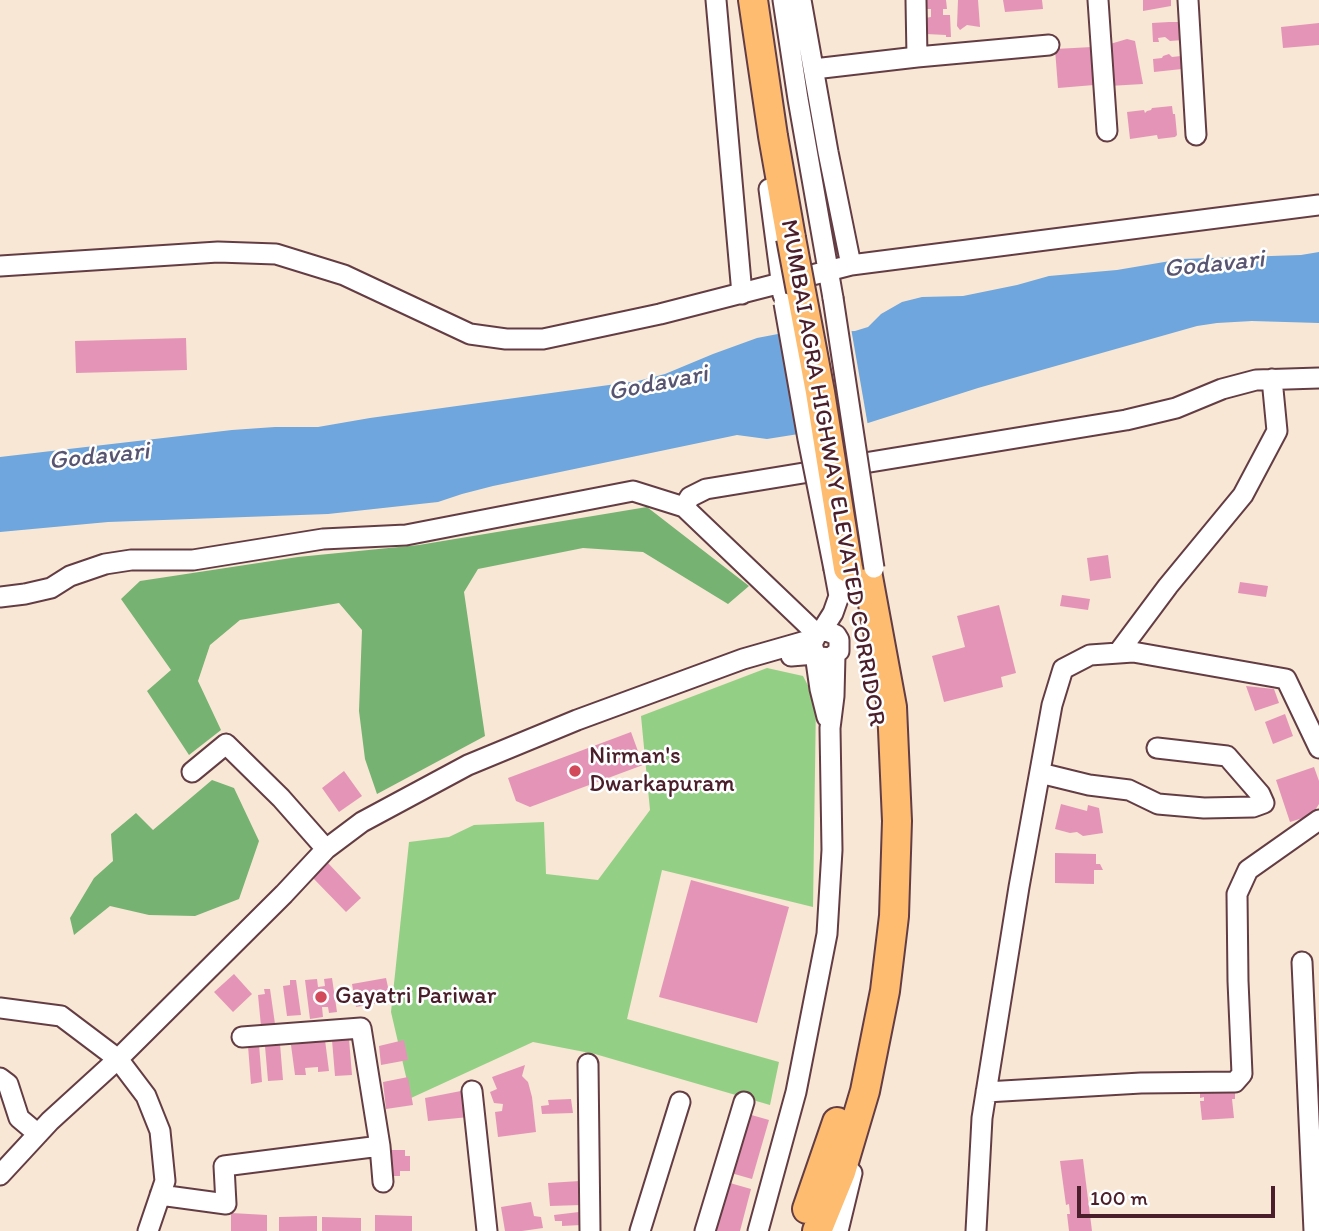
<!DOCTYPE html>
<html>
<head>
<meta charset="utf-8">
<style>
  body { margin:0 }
  #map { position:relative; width:1319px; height:1231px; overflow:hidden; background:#f7e7d4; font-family:Itim,sans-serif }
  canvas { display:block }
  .scale { position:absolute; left:1077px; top:1186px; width:198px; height:32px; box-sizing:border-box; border:4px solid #4a1f2b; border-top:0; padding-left:9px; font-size:21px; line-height:24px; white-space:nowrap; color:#4a1f2b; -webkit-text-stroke:5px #fff; paint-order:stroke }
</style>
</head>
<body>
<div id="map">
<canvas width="1319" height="1231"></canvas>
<div class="scale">100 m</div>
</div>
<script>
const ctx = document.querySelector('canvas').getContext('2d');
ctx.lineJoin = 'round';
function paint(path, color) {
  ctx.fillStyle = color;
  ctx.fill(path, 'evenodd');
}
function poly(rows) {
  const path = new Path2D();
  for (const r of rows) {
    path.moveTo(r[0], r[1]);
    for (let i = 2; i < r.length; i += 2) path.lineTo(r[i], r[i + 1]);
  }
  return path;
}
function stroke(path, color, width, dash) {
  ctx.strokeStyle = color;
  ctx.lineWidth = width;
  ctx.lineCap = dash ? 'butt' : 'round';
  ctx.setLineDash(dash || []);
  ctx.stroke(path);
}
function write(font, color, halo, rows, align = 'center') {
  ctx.font = font + ' Itim,sans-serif';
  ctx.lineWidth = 5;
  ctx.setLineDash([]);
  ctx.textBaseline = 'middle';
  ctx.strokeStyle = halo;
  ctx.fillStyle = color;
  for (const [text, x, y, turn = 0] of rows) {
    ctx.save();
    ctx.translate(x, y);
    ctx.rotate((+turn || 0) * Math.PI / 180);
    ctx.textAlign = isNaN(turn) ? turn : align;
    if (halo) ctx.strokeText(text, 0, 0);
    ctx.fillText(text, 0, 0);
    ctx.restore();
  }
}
paint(poly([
  [767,668,803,676,816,701,813,907,662,870,627,1019,779,1062,770,1105,595,1054,533,1042,411,1098,391,1012,409,842,449,837,474,825,544,822,546,874,598,880,650,810,641,716]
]), '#93d085');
paint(poly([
  [647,507,749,586,728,604,643,552,583,548,478,569,464,592,485,736,377,794,365,759,359,711,362,630,339,603,240,620,210,645,198,681,221,730,189,755,147,691,171,670,121,599,140,581,298,557,419,545],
  [212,780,234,788,259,841,239,899,195,916,149,915,110,906,74,935,70,918,94,878,113,861,111,834,136,813,153,830]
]), '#76b272');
paint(poly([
  [1319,252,1319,323,1252,321,1217,323,1197,326,978,388,868,423,767,439,737,435,493,486,462,494,438,502,328,514,108,522,0,532,0,457,232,430,275,427,318,427,370,418,638,381,665,374,713,354,757,338,778,334,855,331,868,327,881,314,902,302,922,297,963,296,1017,285,1049,276,1117,270,1182,259,1301,255]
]), '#6ea6dd');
paint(poly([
  [851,328,868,426,815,435,797,330]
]), '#f7e7d4');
paint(poly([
  [923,0,946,0,947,9,943,9,943,15,950,15,951,37,946,37,946,35,926,34,925,18,931,17,931,9,923,9],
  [958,0,978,0,980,27,967,25,960,30,957,26],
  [1003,0,1042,0,1043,9,1005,12],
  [1143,0,1171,0,1171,6,1143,11],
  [1169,22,1178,22,1182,26,1183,40,1170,41,1165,37,1158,38,1159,42,1153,42,1152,23],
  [1319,23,1319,45,1283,48,1281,27],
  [1127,39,1135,41,1143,84,1109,86,1110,44],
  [1092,47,1094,85,1058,88,1055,49],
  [1169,54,1172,57,1181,56,1182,69,1154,72,1153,59,1162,58,1163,56],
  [1172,106,1173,114,1175,114,1177,135,1175,137,1158,139,1157,135,1130,139,1127,112,1144,110,1145,113,1147,111,1151,110,1152,108],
  [186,338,187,370,76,373,75,341],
  [1108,555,1111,578,1090,581,1087,558],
  [1240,582,1268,586,1266,597,1238,593],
  [1062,595,1090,599,1088,610,1060,606],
  [999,605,1016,673,1001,677,1003,687,944,702,932,656,965,647,957,616],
  [1246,686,1274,689,1279,703,1255,711],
  [1285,714,1293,736,1273,744,1265,722],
  [631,732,643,765,530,807,516,801,508,778],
  [1314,767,1319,781,1319,804,1312,815,1290,822,1276,780],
  [344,771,362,796,339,812,322,788],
  [1061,804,1087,811,1088,805,1099,808,1103,833,1083,836,1077,832,1070,833,1055,829],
  [1055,853,1096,854,1096,864,1100,864,1103,870,1094,870,1094,884,1055,883],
  [328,863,361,898,346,912,313,878],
  [691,880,789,907,757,1023,659,997],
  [234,974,252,994,233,1012,214,992],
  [332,978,337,1012,329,1013,328,1007,322,1007,323,1017,310,1019,305,980,317,979,318,987,325,986,324,979],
  [386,978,391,1001,356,1007,352,984],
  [290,980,296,980,301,1015,287,1016,283,986,290,985],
  [264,989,270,989,275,1024,261,1026,258,995,265,994],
  [349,1039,352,1075,335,1076,332,1040],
  [325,1040,329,1071,318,1072,318,1067,305,1068,306,1075,295,1075,291,1045],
  [404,1040,408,1060,381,1065,379,1046],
  [259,1044,262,1082,251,1084,248,1046],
  [280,1044,283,1080,268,1081,265,1046],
  [525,1065,522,1076,528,1082,532,1097,536,1132,498,1137,495,1112,502,1111,503,1104,494,1103,490,1092,497,1089,492,1077],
  [408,1077,413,1105,386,1109,383,1082],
  [1231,1083,1231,1093,1235,1092,1235,1099,1232,1099,1234,1118,1202,1120,1200,1101,1204,1101,1204,1097,1200,1098,1200,1091],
  [466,1090,469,1117,428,1121,425,1098],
  [571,1099,573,1113,542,1114,541,1106,549,1105,548,1100],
  [748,1114,769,1120,752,1179,731,1173],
  [390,1150,405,1150,405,1156,410,1156,410,1171,400,1171,400,1176,389,1176],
  [1083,1159,1092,1231,1069,1231,1067,1214,1070,1214,1069,1204,1066,1205,1060,1161],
  [580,1181,581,1205,550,1206,548,1183],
  [730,1183,751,1189,740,1231,716,1231],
  [531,1202,534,1216,541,1217,543,1228,522,1231,505,1231,501,1207],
  [579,1212,581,1225,562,1226,562,1221,555,1221,554,1215],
  [231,1213,267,1215,267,1231,231,1231],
  [375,1215,412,1216,412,1231,375,1231],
  [317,1216,317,1231,279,1231,279,1217],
  [322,1217,361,1218,361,1231,322,1231]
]), '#e495b7');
const minor = poly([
  [716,0,742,294],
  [783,0,798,99,833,298],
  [801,0,828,152,851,265],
  [916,0,917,57],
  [1098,0,1107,131],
  [1188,0,1196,135],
  [814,69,917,57,1049,45],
  [769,189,783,295],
  [0,266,218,252,276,254,344,275,470,334,506,339,543,339,660,314,851,265,1319,205],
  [0,597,25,594,51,588,70,576,105,564,131,560,193,560,323,539,406,535,633,491,684,507],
  [821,632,833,613,839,596,834,569],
  [817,634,684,507,690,497,706,489,1126,420,1176,408,1222,389,1256,380,1319,378],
  [1118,653,1168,586,1243,495,1277,431,1272,379],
  [791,656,815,654,820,657,830,658,839,651,839,640,836,635,827,631,821,632,817,634,812,644,815,654,820,689,827,717],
  [192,772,226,744,281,798,326,849],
  [1040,773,1089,785,1129,790,1158,804,1204,808,1253,807,1264,803,1260,794,1227,756,1157,748],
  [1302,962,1314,1231],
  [0,1008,61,1016,118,1059,146,1096,160,1131,165,1181,148,1231],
  [588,1064,590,1231],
  [0,1078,8,1084,19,1118,38,1134],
  [472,1091,487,1231],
  [986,1092,1141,1083,1235,1082,1242,1074,1238,981,1237,894,1248,870,1319,820],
  [380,1146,383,1182],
  [0,1175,50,1121,118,1059,284,894,326,849,362,822,468,765,577,720,743,659,813,639],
  [160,1195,226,1204,224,1166,380,1146,361,1028,242,1037],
  [640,1231,680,1102],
  [705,1231,744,1102],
  [758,1231,796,1092,827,934,832,850,830,728,834,696,835,655],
  [838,1231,852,1173],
  [976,1231,982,1118,1019,887,1052,705,1063,669,1090,655,1133,652,1286,679,1319,748]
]);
const highway = poly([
  [753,0,773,136,791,238],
  [807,1209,837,1122],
  [817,1231,841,1172,865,1091,885,991,894,916,897,821,892,707,866,566]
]);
stroke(minor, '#643d44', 23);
stroke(highway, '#643d44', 32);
stroke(minor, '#fff', 19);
stroke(highway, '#fdbc70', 28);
const minorBridge = poly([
  [833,298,874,568],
  [784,303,808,439,834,569]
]);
const highwayBridge = poly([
  [791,238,820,392,848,568]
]);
stroke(minorBridge, '#643d44', 23, []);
stroke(highwayBridge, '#643d44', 32, []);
stroke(minorBridge, '#fff', 19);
stroke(highwayBridge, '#fdbc70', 28);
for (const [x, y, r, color] of [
  [575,771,7,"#d1495b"],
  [321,997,7,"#d1495b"]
]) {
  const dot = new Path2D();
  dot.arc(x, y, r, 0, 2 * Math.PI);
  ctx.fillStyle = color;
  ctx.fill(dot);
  stroke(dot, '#fff', 2.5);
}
write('24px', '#4a1f2b', '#fff', [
  ["MUMBAI AGRA HIGHWAY ELEVATED CORRIDOR",832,473,80]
]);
write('24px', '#4a1f2b', '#fff', [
  ["Nirman's",589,757],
  ["Dwarkapuram",589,785],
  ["Gayatri Pariwar",335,997]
], 'left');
write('italic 26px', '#585572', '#fff', [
  ["Godavari",1214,265,-6],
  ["Godavari",658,384,-11],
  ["Godavari",99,457,-6]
]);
</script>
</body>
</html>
